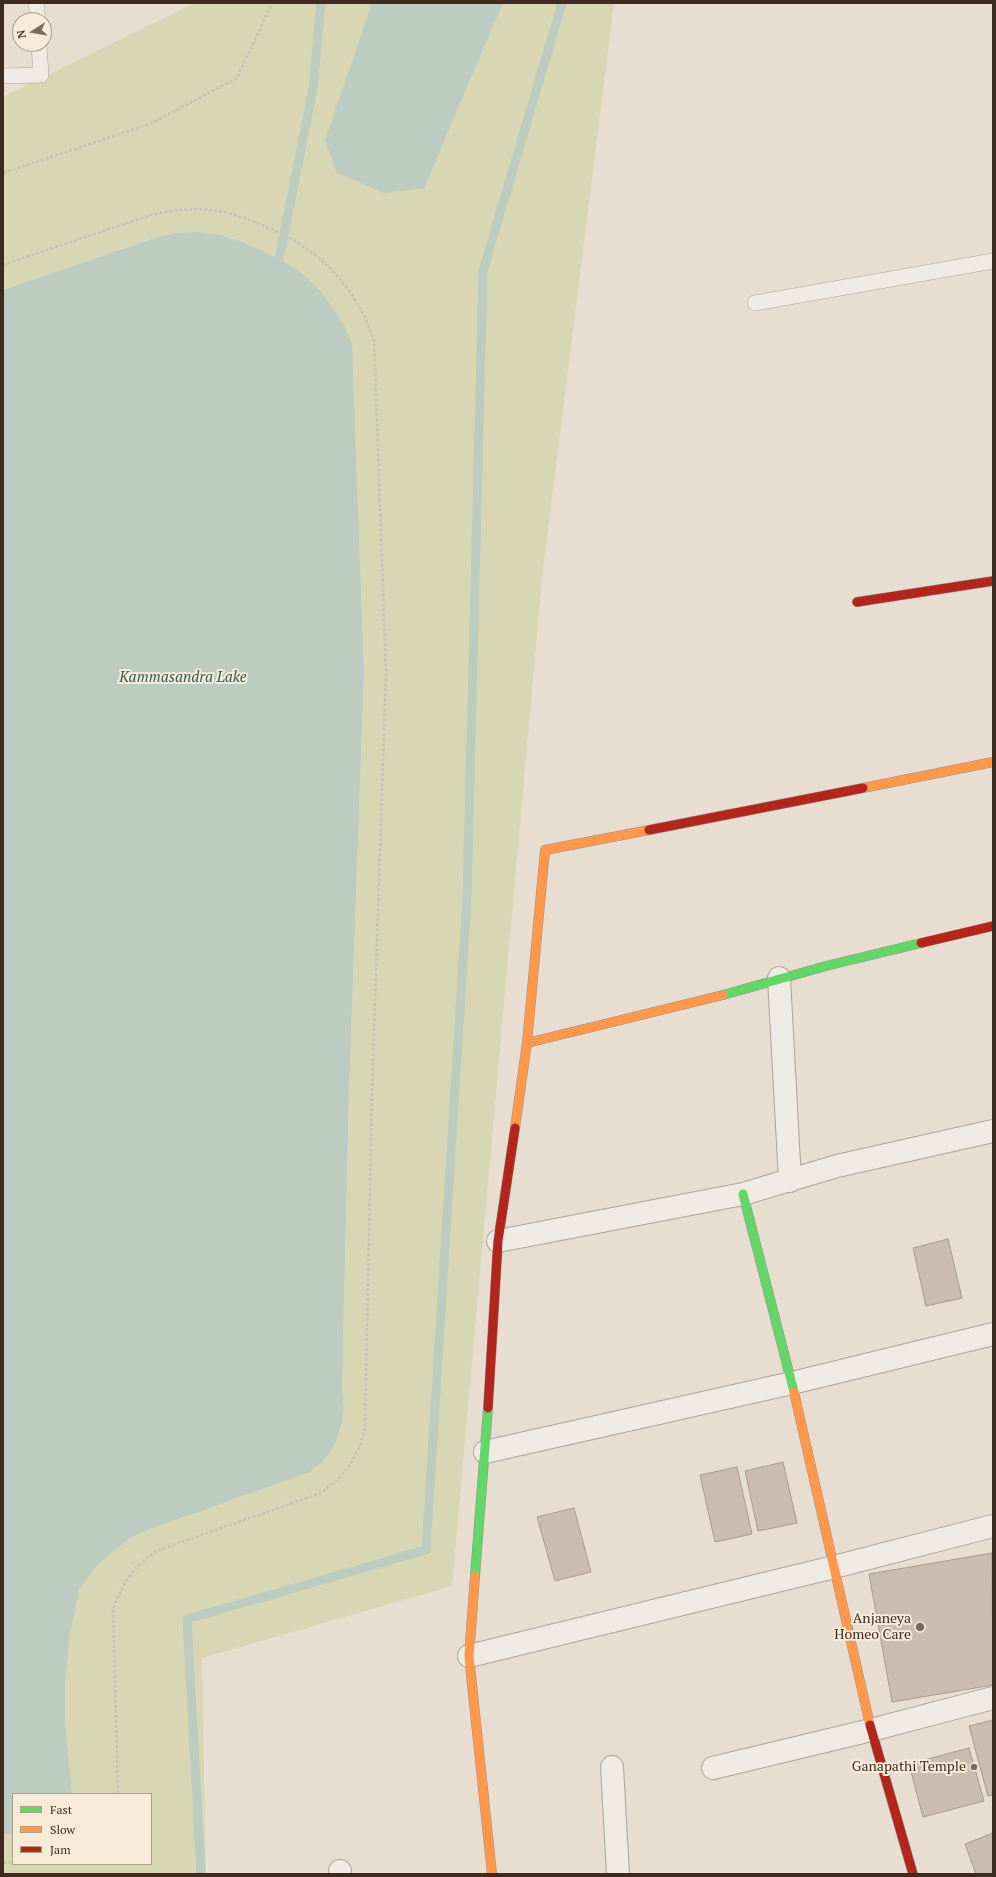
<!DOCTYPE html>
<html>
<head>
<meta charset="utf-8">
<style>
  body { margin:0 }
  #map { position:relative; width:996px; height:1877px; overflow:hidden; background:#e7ded1; font-family:"PT Serif",serif }
  canvas { display:block }
  .frame { position:absolute; inset:0; border:4px solid #3d2b20; pointer-events:none }
  .legend { position:absolute; left:12px; top:1793px; width:140px; height:72px; box-sizing:border-box; background:#f7ebd8; border:1px solid #ad9e8e; margin:0; padding:5px 7px; list-style:none; font-size:12px; color:#3d2b20 }
  .legend li { display:flex; align-items:center; gap:8px; height:20px }
  .legend b { width:20px; border:1px solid #ad9e8e }
  .north { position:absolute; left:12px; top:12px; width:40px; height:40px; box-sizing:border-box; background:#f7ebd8; border:1px solid #ad9e8e; border-radius:50%; rotate:258deg; font-size:11px; font-weight:700; line-height:16px; text-align:center; color:#3d2b20 }
  .north::after { content:''; display:block; margin:auto; width:14px; height:18px; background:#786a5e; clip-path:polygon(50% 0,100% 100%,50% 72%,0 100%) }
</style>
</head>
<body>
<div id="map">
<canvas width="996" height="1877"></canvas>
<div class="frame"></div>
<ul class="legend">
<li><b style="height:5px;background:#63d668"></b>Fast</li>
<li><b style="height:5px;background:#ff974d"></b>Slow</li>
<li><b style="height:5px;background:#b3261e"></b>Jam</li>
</ul>
<div class="north">N</div>
</div>
<script>
const ctx = document.querySelector('canvas').getContext('2d');
ctx.lineJoin = 'round';
function paint(path, color) {
  ctx.fillStyle = color;
  ctx.fill(path, 'evenodd');
}
function poly(rows) {
  const path = new Path2D();
  for (const r of rows) {
    path.moveTo(r[0], r[1]);
    for (let i = 2; i < r.length; i += 2) path.lineTo(r[i], r[i + 1]);
  }
  return path;
}
function stroke(path, color, width, dash) {
  ctx.strokeStyle = color;
  ctx.lineWidth = width;
  ctx.lineCap = dash ? 'butt' : 'round';
  ctx.setLineDash(dash || []);
  ctx.stroke(path);
}
function write(font, color, halo, rows, align = 'center') {
  ctx.font = font + ' "PT Serif",serif';
  ctx.lineWidth = 4;
  ctx.setLineDash([]);
  ctx.textBaseline = 'middle';
  ctx.strokeStyle = halo;
  ctx.fillStyle = color;
  for (const [text, x, y, turn = 0] of rows) {
    ctx.save();
    ctx.translate(x, y);
    ctx.rotate((+turn || 0) * Math.PI / 180);
    ctx.textAlign = isNaN(turn) ? turn : align;
    if (halo) ctx.strokeText(text, 0, 0);
    ctx.fillText(text, 0, 0);
    ctx.restore();
  }
}
paint(poly([
  [195,3,614,3,542,578,452,1586,202,1658,206,1874,3,1874,3,1834,13,1834,13,1864,151,1864,151,1794,72,1794,65,1720,65,1683,70,1636,79,1590,95,1568,115,1550,130,1538,337,1439,342,1423,344,1407,342,1390,349,1090,364,671,355,429,344,325,319,289,304,275,282,260,240,241,220,235,157,237,3,290,3,97]
]), '#d9d6b3');
paint(poly([
  [372,3,503,3,424,188,384,193,336,172,325,140],
  [199,232,220,235,240,241,282,260,304,275,319,289,332,307,344,325,352,345,364,671,349,1090,342,1390,344,1407,342,1423,337,1439,331,1451,321,1463,310,1472,147,1530,130,1538,115,1550,95,1568,79,1590,70,1636,65,1683,65,1720,72,1794,13,1794,13,1834,3,1834,3,290,157,237,178,233]
]), '#bcccc0');
stroke(poly([
  [277,270,313,88,321,3],
  [201,1874,187,1619,426,1550,467,898,483,271,562,3]
]), '#bcccc0', 9);
const building = poly([
  [948,1239,962,1298,926,1306,913,1248,948,1239],
  [783,1462,797,1523,758,1531,745,1471,783,1462],
  [737,1467,752,1534,715,1542,700,1475,737,1467],
  [574,1508,591,1572,555,1581,537,1517,574,1508],
  [992,1553,993,1685,892,1702,869,1574,992,1553],
  [993,1720,993,1795,988,1796,969,1726,993,1720],
  [969,1748,984,1801,923,1817,909,1764,969,1748],
  [993,1833,993,1874,976,1874,965,1844,993,1833]
]);
paint(building, '#cbbcb2');
stroke(building, '#a89990', 1);
const lane = poly([
  [36,3,38,20],
  [3,76,41,75,39,44],
  [755,303,993,261]
]);
const street = poly([
  [779,978,790,1181],
  [498,1241,743,1194,837,1166,993,1131],
  [485,1452,792,1383,993,1334],
  [469,1656,834,1567,993,1526],
  [612,1767,618,1874],
  [713,1768,871,1730,993,1698],
  [340,1871,340,1874]
]);
const fast = poly([
  [723,995,826,966,921,943],
  [743,1194,794,1392],
  [475,1576,488,1408]
]);
const slow = poly([
  [863,788,993,762],
  [527,1043,545,850,649,830],
  [515,1128,527,1043,723,995],
  [794,1392,870,1725],
  [475,1576,469,1656,492,1874]
]);
const jam = poly([
  [857,602,993,581],
  [649,830,863,788],
  [921,943,993,926],
  [488,1408,498,1241,515,1128],
  [870,1725,913,1874]
]);
stroke(lane, '#ada399', 16);
stroke(street, '#ada399', 24);
stroke(fast, '#9c938a', 10);
stroke(slow, '#9c938a', 10);
stroke(jam, '#9c938a', 10);
stroke(poly([
  [3,173,152,123,237,78,272,3],
  [3,265,151,215,175,210,200,209,225,212,248,219,269,228,294,240,318,257,336,274,351,293,364,315,374,340,386,671,372,1090,365,1428,359,1448,350,1465,338,1479,321,1493,156,1551,143,1561,132,1572,121,1590,113,1609,118,1794],
  [3,1863,13,1862]
]), '#c8c1b9', 2.5, [3, 2]);
stroke(lane, '#efeae3', 15);
stroke(street, '#efeae3', 22);
stroke(fast, '#63d668', 9);
stroke(slow, '#ff974d', 9);
stroke(jam, '#b3261e', 9);
for (const [x, y, r, color] of [
  [920,1627,5,"#786a5e"],
  [974,1767,4,"#786a5e"]
]) {
  const dot = new Path2D();
  dot.arc(x, y, r, 0, 2 * Math.PI);
  ctx.fillStyle = color;
  ctx.fill(dot);
  stroke(dot, '#f7ebd8', 1.5);
}
write('14px', '#3d2b20', '#f7ebd8', [
  ["Anjaneya",911,1619],
  ["Homeo Care",911,1635],
  ["Ganapathi Temple",966,1767]
], 'right');
write('italic 15px', '#2f5d55', '#f7ebd8', [
  ["Kammasandra Lake",183,678]
]);
</script>
</body>
</html>
